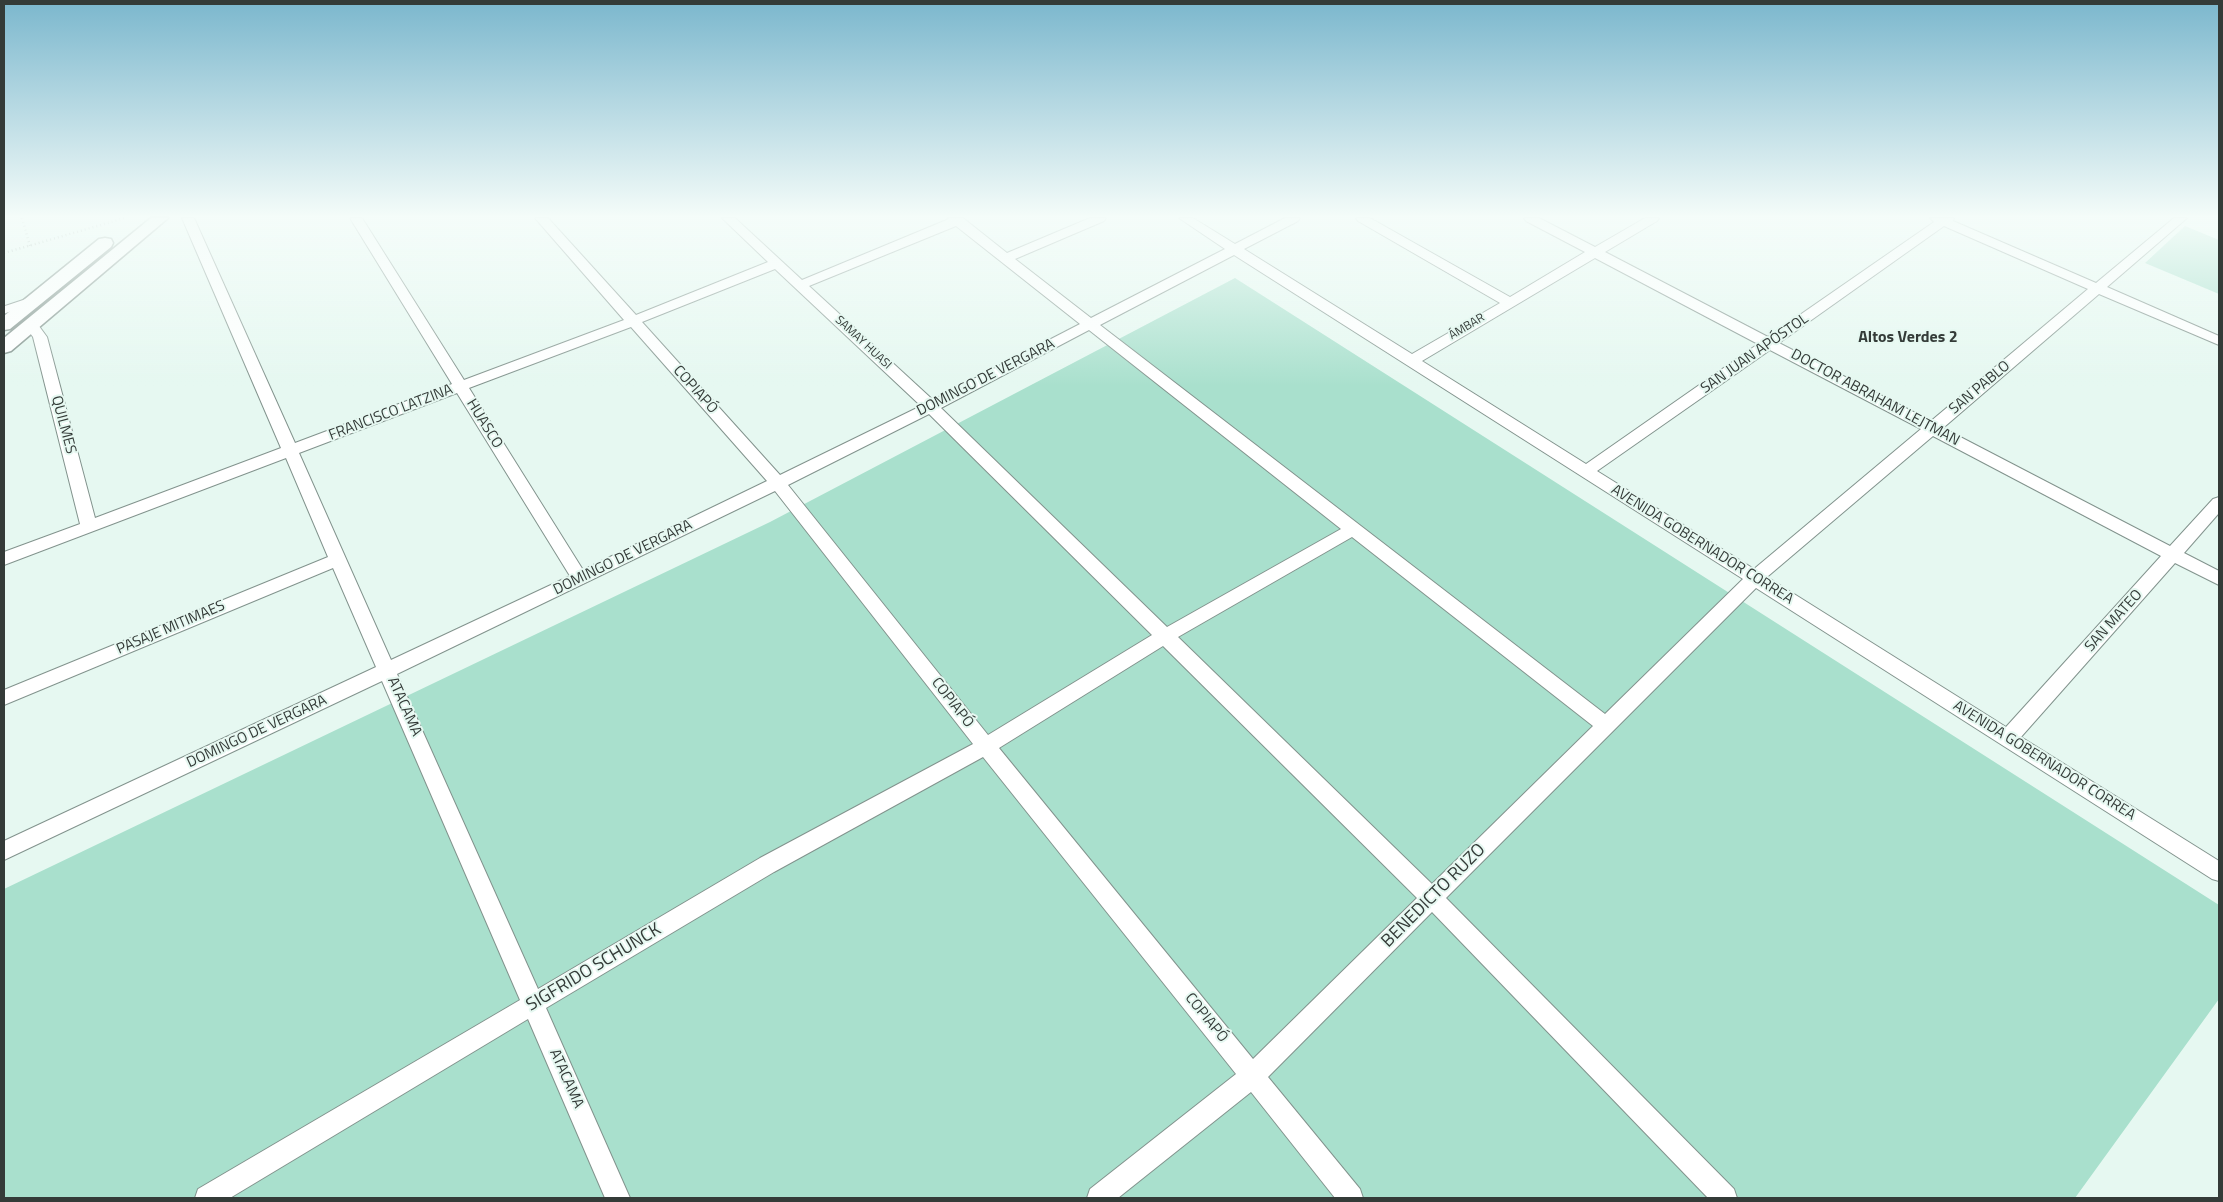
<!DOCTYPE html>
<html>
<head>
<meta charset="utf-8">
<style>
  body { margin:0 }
  #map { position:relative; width:2223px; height:1202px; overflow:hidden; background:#e6f8f1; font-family:"Titillium Web",sans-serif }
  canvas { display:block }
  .frame { position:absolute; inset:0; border:5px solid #343b38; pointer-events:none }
</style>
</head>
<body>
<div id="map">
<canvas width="2223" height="1202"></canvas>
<div class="frame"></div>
</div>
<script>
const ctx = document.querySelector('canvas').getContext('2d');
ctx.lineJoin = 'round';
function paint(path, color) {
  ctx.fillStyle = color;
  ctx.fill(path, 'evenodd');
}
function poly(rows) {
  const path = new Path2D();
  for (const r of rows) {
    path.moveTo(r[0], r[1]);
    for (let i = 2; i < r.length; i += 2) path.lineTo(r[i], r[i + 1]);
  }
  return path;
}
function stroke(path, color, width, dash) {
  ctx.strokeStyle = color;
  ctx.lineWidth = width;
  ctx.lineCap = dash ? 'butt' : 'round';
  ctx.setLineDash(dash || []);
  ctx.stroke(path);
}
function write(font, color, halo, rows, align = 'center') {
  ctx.font = font + ' "Titillium Web",sans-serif';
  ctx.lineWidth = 4;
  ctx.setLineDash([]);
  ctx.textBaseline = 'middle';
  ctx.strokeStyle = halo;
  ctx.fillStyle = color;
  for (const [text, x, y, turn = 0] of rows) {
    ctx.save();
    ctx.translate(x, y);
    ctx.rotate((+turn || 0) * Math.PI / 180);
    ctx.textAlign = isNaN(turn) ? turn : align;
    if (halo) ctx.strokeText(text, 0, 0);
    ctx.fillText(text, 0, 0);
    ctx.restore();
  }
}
paint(poly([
  [2185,226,2219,240,2219,294,2145,263],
  [1235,278,2219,905,2219,999,2075,1198,4,1198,4,889,770,522]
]), '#a9e0cd');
const service = poly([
  [4,310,28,302]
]);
const minor = poly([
  [182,218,194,218,295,443,452,384,350,218,362,218,464,380,624,320,535,218,548,218,636,315,768,262,722,218,735,218,802,280,949,219,948,218,963,218,1007,253,1090,218,1106,218,1104,221,1015,259,1091,318,1225,249,1179,218,1193,218,1235,244,1285,218,1300,218,1298,221,1244,249,1412,354,1500,303,1358,221,1356,218,1370,218,1510,297,1585,252,1526,221,1524,218,1539,218,1595,247,1645,218,1659,218,1657,221,1605,252,1768,337,1934,222,1930,218,1954,218,1953,221,2096,283,2174,218,2187,218,2107,287,2219,336,2219,345,2099,294,1943,428,2170,546,2213,499,2219,497,2219,513,2184,553,2219,571,2219,585,2175,563,2021,737,2219,861,2219,881,2212,879,1756,588,1446,898,1734,1189,1737,1198,1708,1198,1432,912,1268,1077,1360,1189,1363,1198,1335,1198,1251,1092,1118,1198,1087,1198,1090,1189,1236,1074,983,757,774,872,546,1008,630,1198,605,1198,528,1019,230,1198,195,1198,198,1189,520,1000,382,681,4,860,4,841,376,667,333,568,4,705,4,690,328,557,286,458,4,565,4,552,80,524,33,337,24,325,26,322,36,322,47,337,95,518,281,448,182,218],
  [956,226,1080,324,933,400,809,286,956,226],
  [1944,226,2088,289,1931,421,1779,343,1944,226],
  [1234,255,1743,579,1605,714,1100,325,1234,255],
  [1595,258,1758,344,1586,464,1422,361,1595,258],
  [775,269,921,406,780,475,642,322,775,269],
  [631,327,767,481,583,570,469,388,631,327],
  [1089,330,1341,529,1167,627,941,408,1089,330],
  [1770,350,1921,429,1754,569,1597,471,1770,350],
  [457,393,570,576,391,660,299,453,457,393],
  [929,414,1152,635,988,735,788,485,929,414],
  [1933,436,2161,556,2006,727,1767,577,1933,436],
  [775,491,973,744,760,858,538,989,397,674,775,491],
  [1352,537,1593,726,1432,884,1178,637,1352,537],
  [1163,646,1417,898,1253,1059,999,748,1163,646]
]);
const tertiary = poly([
  [151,218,168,218,11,351,4,353,4,338,151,218],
  [105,238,111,239,113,243,111,247,10,329,4,330,4,316,99,239,105,238]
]);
stroke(service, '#82938d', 9);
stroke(minor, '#82938d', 2);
stroke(tertiary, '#82938d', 3);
stroke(poly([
  [22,218,30,246],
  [4,253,125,218]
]), '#a9b7b1', 2.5, [1, 3]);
stroke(service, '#fff', 7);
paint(minor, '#fff');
paint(tertiary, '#fff');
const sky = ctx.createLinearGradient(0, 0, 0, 386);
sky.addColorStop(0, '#7bb7cd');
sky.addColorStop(0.56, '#f4fcf9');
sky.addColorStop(1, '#f4fcf900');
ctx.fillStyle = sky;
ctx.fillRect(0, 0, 2223, 386);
write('12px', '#343b38', '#e6f8f1', [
  ["ÁMBAR",1467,327,-31],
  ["SAMAY HUASI",863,343,43]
]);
write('15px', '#343b38', '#e6f8f1', [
  ["SAN JUAN APÓSTOL",1755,354,-35],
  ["DOMINGO DE VERGARA",986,378,-27],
  ["SAN PABLO",1980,388,-40],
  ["COPIAPÓ",695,390,48],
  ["DOCTOR ABRAHAM LEJTMAN",1875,398,28],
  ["FRANCISCO LATZINA",391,413,-21],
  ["HUASCO",484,424,58],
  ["QUILMES",63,425,75],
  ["AVENIDA GOBERNADOR CORREA",1702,545,32],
  ["DOMINGO DE VERGARA",623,558,-26],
  ["SAN MATEO",2114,621,-48],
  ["PASAJE MITIMAES",171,628,-23],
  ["COPIAPÓ",952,703,52],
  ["ATACAMA",404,707,66],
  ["DOMINGO DE VERGARA",257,732,-25],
  ["AVENIDA GOBERNADOR CORREA",2044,761,32],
  ["COPIAPÓ",1206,1018,51],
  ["ATACAMA",566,1079,66]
]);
write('bold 16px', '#343b38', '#e6f8f1', [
  ["Altos Verdes 2",1908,338]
]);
write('18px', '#343b38', '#e6f8f1', [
  ["BENEDICTO RUZO",1434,896,-45],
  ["SIGFRIDO SCHUNCK",594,968,-31]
]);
</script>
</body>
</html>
